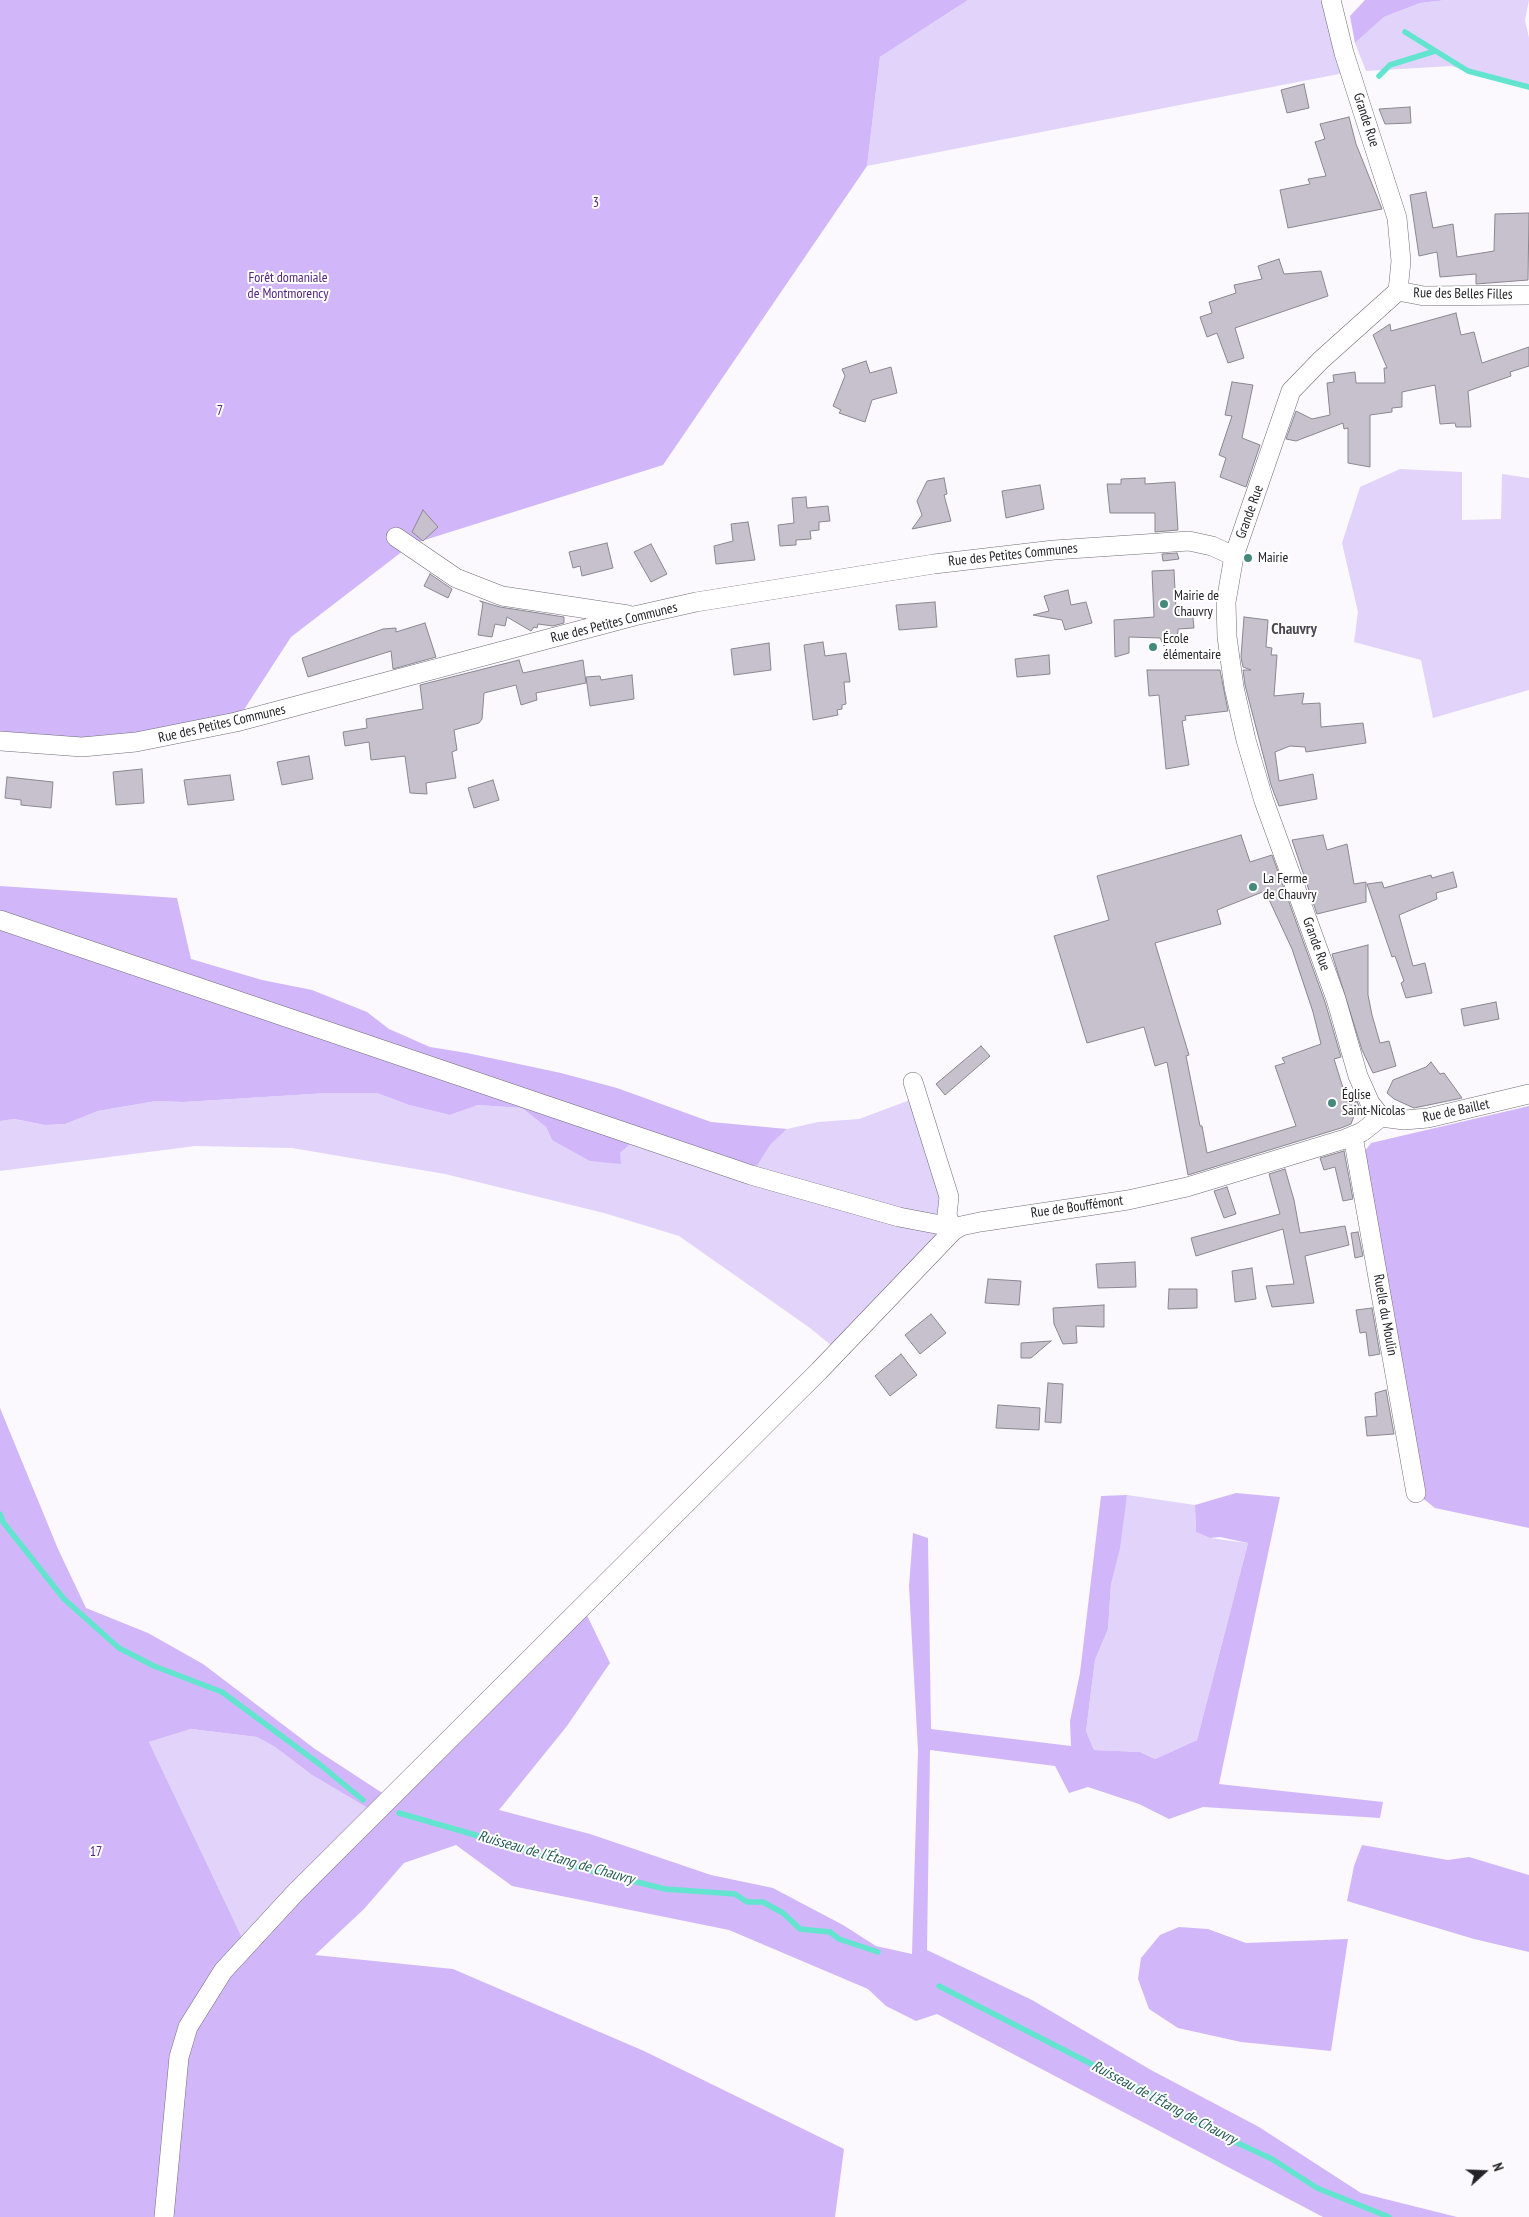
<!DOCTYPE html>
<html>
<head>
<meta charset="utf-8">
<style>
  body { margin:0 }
  #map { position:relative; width:1529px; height:2217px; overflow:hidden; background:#fbf9fe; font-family:"PT Sans Narrow",sans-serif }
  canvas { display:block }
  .north { position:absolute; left:1459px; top:2147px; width:50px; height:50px; -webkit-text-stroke:4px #fff; paint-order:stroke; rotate:70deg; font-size:14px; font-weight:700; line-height:20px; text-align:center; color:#252328 }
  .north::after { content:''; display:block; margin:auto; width:18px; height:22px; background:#252328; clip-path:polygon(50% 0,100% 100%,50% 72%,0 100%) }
</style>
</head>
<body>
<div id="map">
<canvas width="1529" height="2217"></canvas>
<div class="north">N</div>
</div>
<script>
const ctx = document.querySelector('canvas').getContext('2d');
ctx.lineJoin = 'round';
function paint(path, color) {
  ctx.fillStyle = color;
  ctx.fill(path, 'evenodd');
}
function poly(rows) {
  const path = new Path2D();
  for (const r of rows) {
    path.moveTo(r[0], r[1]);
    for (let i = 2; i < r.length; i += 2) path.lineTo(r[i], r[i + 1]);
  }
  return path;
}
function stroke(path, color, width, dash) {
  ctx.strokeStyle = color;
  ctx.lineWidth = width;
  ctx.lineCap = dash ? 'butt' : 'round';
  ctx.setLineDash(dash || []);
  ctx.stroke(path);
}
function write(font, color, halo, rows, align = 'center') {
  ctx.font = font + ' "PT Sans Narrow",sans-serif';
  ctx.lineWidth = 4;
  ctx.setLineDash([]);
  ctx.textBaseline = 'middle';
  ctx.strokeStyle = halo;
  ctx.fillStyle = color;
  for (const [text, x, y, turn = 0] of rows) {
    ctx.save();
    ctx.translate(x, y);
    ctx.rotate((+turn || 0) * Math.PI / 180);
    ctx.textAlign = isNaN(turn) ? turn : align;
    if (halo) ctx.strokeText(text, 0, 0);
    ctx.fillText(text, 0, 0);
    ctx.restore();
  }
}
paint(poly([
  [968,0,1331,0,1349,72,867,166,880,57],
  [1446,0,1529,0,1525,20,1529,38,1529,87,1451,66,1366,71,1355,43,1384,17,1420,3],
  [1400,469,1462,472,1462,520,1501,519,1502,474,1529,478,1529,690,1433,718,1421,660,1354,642,1358,612,1342,543,1360,487],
  [328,1093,377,1093,409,1105,450,1115,478,1105,522,1108,546,1127,552,1140,620,1153,640,1136,751,1175,771,1144,787,1129,818,1122,859,1119,918,1097,954,1227,838,1351,810,1328,679,1236,604,1213,445,1174,292,1148,195,1146,0,1171,0,1121,13,1119,45,1125,65,1124,98,1111,156,1101,184,1102],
  [1127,1495,1195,1505,1196,1532,1210,1538,1248,1543,1197,1740,1155,1759,1140,1752,1094,1750,1086,1731,1095,1660,1108,1629,1111,1584],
  [191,1729,257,1737,275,1747,312,1775,376,1813,246,1946,149,1742]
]), '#e2d3fb');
paint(poly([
  [0,0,968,0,880,57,867,166,663,465,412,544,291,637,236,722,136,742,0,743],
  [1365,0,1446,0,1420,3,1384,17,1355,43,1350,16],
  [0,886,177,898,191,959,262,980,312,990,367,1012,389,1029,430,1047,467,1053,561,1073,617,1088,711,1122,787,1129,771,1144,751,1175,640,1136,620,1153,621,1164,590,1161,552,1140,546,1127,522,1108,478,1105,450,1115,409,1105,377,1093,328,1093,184,1102,156,1101,98,1111,65,1124,45,1125,14,1119,0,1121],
  [1529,1106,1529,1528,1435,1508,1416,1493,1358,1160,1371,1143],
  [0,1408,58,1549,86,1608,148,1633,203,1664,315,1749,390,1798,583,1607,610,1663,567,1726,499,1810,590,1834,711,1875,773,1888,843,1925,876,1946,912,1954,918,1751,909,1586,913,1533,928,1538,931,1729,1071,1746,1070,1721,1080,1673,1101,1496,1127,1495,1120,1548,1111,1584,1108,1629,1095,1660,1086,1731,1094,1750,1140,1752,1155,1759,1197,1740,1248,1543,1220,1537,1210,1538,1196,1532,1195,1505,1236,1493,1280,1497,1219,1784,1383,1802,1380,1818,1203,1807,1169,1819,1139,1804,1088,1787,1069,1793,1055,1766,930,1750,927,1950,1032,2000,1151,2070,1259,2127,1361,2193,1457,2217,1323,2217,937,2014,916,2021,886,2006,868,1989,729,1930,512,1886,456,1845,404,1863,364,1909,315,1955,453,1969,644,2051,844,2149,835,2217,0,2217],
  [191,1729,257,1737,275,1747,312,1775,376,1813,246,1946,149,1742],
  [1362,1845,1448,1860,1469,1857,1529,1875,1529,1952,1474,1939,1347,1901,1354,1866],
  [1179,1927,1208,1929,1246,1943,1348,1939,1331,2051,1241,2042,1178,2028,1149,2009,1138,1979,1141,1958,1160,1935]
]), '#d1b7f9');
stroke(poly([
  [1405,32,1468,71,1529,87],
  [1379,76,1390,65,1435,51],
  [0,1514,3,1522,64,1599,119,1648,154,1666,222,1692,318,1763,363,1800],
  [399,1813,531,1851,561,1863,665,1889,735,1894,747,1902,763,1902,783,1913,800,1929,830,1932,839,1939,878,1952],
  [939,1986,1154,2096,1203,2127,1272,2159,1317,2188,1389,2217]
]), '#62e4cf', 5.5);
const building = poly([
  [1304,84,1309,108,1287,113,1281,90,1304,84],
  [1410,107,1411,123,1385,124,1379,109,1410,107],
  [1349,117,1356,144,1382,209,1288,228,1280,190,1310,184,1308,179,1326,176,1315,142,1325,139,1320,124,1349,117],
  [1426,192,1433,228,1453,224,1457,257,1494,251,1495,214,1529,213,1528,280,1476,284,1476,274,1440,277,1437,252,1419,256,1410,195,1426,192],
  [1279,259,1284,274,1321,271,1328,296,1235,328,1244,358,1228,363,1217,333,1207,337,1200,317,1212,313,1209,302,1236,293,1234,285,1262,279,1258,266,1279,259],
  [1456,313,1461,335,1474,332,1482,363,1529,347,1529,366,1510,372,1511,376,1468,391,1471,427,1456,427,1455,423,1440,424,1435,385,1402,392,1402,407,1392,408,1392,412,1370,415,1370,467,1348,463,1348,428,1344,429,1343,423,1296,441,1286,439,1296,411,1312,419,1330,415,1327,383,1334,382,1333,375,1355,372,1356,383,1385,383,1384,368,1387,368,1373,335,1390,324,1391,331,1456,313],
  [866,361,870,373,891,367,897,393,872,400,865,422,839,413,841,410,833,406,845,376,842,369,866,361],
  [1232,382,1253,385,1242,438,1260,445,1246,487,1220,477,1226,458,1219,455,1232,416,1225,415,1232,382],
  [944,478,947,494,944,495,951,521,912,529,922,515,917,501,927,481,944,478],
  [1145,478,1145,484,1175,482,1178,530,1155,532,1155,513,1110,513,1107,484,1121,484,1121,479,1145,478],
  [1040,485,1044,509,1006,518,1002,491,1040,485],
  [806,497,807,508,828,506,830,521,819,522,819,530,810,531,811,539,796,540,796,545,780,546,778,525,794,523,792,498,806,497],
  [423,510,438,527,423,541,412,532,423,510],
  [748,522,755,560,716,564,714,546,733,541,731,524,748,522],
  [607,543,613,568,582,576,580,566,573,568,569,552,607,543],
  [651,544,667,574,651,582,634,552,651,544],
  [1177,553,1179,559,1163,561,1162,554,1177,553],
  [1174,570,1176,609,1192,608,1194,628,1178,629,1178,633,1164,646,1160,638,1129,637,1129,653,1115,657,1114,620,1154,617,1152,571,1174,570],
  [430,574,452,589,448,598,424,586,430,574],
  [1068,590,1071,605,1086,602,1092,623,1065,630,1062,620,1033,615,1049,611,1044,596,1068,590],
  [480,601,500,607,564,617,564,623,553,626,538,624,537,628,534,627,531,631,507,617,505,626,495,624,492,637,478,635,483,603,480,601],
  [935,602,937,627,899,630,896,605,935,602],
  [1244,617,1268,620,1266,647,1272,648,1271,655,1277,655,1274,696,1304,693,1302,704,1320,703,1321,727,1363,723,1366,743,1306,752,1305,747,1290,746,1275,752,1279,781,1313,774,1317,799,1279,806,1271,785,1245,685,1243,670,1251,670,1243,667,1241,657,1244,617],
  [425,623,436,657,393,669,391,651,308,677,302,658,383,629,396,628,396,632,425,623],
  [823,642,825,656,846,653,850,682,844,682,846,704,842,705,842,709,837,710,838,715,813,720,804,645,823,642],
  [769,643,771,670,734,675,731,649,769,643],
  [1049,655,1050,674,1017,677,1015,659,1049,655],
  [519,660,523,673,583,660,586,683,536,693,537,700,521,705,516,685,484,693,482,719,479,723,454,730,457,750,452,752,456,778,426,783,427,794,410,793,405,756,371,760,369,742,345,746,343,732,367,728,366,719,423,709,420,685,519,660],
  [1147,670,1220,670,1228,711,1185,716,1186,720,1182,721,1189,765,1166,769,1159,695,1149,696,1147,670],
  [632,675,634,699,590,706,586,677,600,676,601,680,632,675],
  [309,756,313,779,282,785,277,762,309,756],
  [142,769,144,803,116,805,113,772,142,769],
  [230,775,234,800,188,805,184,780,230,775],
  [7,777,53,782,51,808,21,805,21,800,5,798,7,777],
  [493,780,499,800,474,808,468,788,493,780],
  [1241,835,1250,862,1272,855,1325,1002,1341,1057,1334,1059,1348,1104,1357,1101,1362,1114,1354,1116,1351,1124,1341,1128,1188,1175,1167,1062,1155,1066,1144,1027,1087,1043,1054,936,1109,920,1097,876,1241,835],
  [1265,891,1292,949,1313,1012,1321,1044,1282,1058,1285,1063,1275,1066,1296,1126,1207,1153,1202,1126,1200,1126,1186,1056,1189,1055,1155,943,1221,924,1217,910,1265,891],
  [1323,835,1327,850,1347,844,1354,884,1366,882,1366,902,1317,914,1292,840,1323,835],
  [1453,872,1457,887,1436,893,1437,899,1399,915,1413,966,1425,963,1432,993,1406,998,1401,983,1404,981,1395,956,1392,957,1367,884,1382,882,1384,888,1431,875,1432,878,1453,872],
  [1368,945,1368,995,1372,1015,1380,1043,1389,1041,1396,1066,1373,1073,1362,1050,1332,954,1368,945],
  [1496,1002,1499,1019,1464,1026,1461,1009,1496,1002],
  [981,1046,990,1056,945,1095,936,1084,981,1046],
  [1431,1062,1440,1074,1444,1073,1462,1098,1414,1108,1394,1099,1387,1093,1393,1080,1426,1067,1431,1062],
  [1344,1151,1353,1199,1343,1201,1335,1167,1324,1170,1320,1158,1344,1151],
  [1285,1169,1294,1200,1300,1233,1345,1226,1349,1245,1305,1256,1314,1303,1272,1307,1266,1286,1294,1284,1283,1229,1196,1256,1191,1238,1280,1214,1269,1174,1285,1169],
  [1227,1187,1236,1214,1224,1218,1214,1191,1227,1187],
  [1358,1232,1363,1256,1355,1258,1351,1233,1358,1232],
  [1135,1262,1136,1287,1098,1288,1096,1264,1135,1262],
  [1252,1268,1256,1299,1235,1302,1232,1271,1252,1268],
  [988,1279,1021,1281,1019,1305,985,1303,988,1279],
  [1169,1289,1197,1289,1197,1308,1168,1309,1169,1289],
  [1104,1305,1104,1327,1076,1326,1077,1343,1063,1344,1054,1324,1053,1308,1104,1305],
  [1372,1308,1380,1354,1369,1356,1366,1332,1360,1333,1356,1310,1372,1308],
  [931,1314,946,1333,920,1354,905,1335,931,1314],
  [1051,1341,1031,1358,1021,1358,1021,1343,1051,1341],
  [901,1354,917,1375,890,1396,875,1376,901,1354],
  [1048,1383,1063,1384,1061,1423,1045,1422,1048,1383],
  [1386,1390,1394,1434,1367,1436,1365,1417,1377,1416,1375,1393,1386,1390],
  [998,1405,1040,1408,1039,1430,996,1428,998,1405]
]);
paint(building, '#c6c1cd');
stroke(building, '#8b8791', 1);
const minor = poly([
  [1331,0,1344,53,1397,218,1401,261,1398,291,1321,360,1291,391,1234,556,1226,602,1227,637,1234,687,1246,740,1264,801,1336,999,1358,1076,1370,1103,1381,1117],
  [1398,291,1424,296,1529,295],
  [396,537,456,578,502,596,628,615],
  [0,741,82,747,136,742,236,722,634,616,696,602,934,564,1054,550,1189,541,1212,546,1234,556],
  [0,920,751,1175,899,1217,941,1225,953,1231],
  [913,1082,949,1197,947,1215,953,1231],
  [1381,1117,1404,1120,1428,1118,1529,1094],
  [1353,1136,1416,1493],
  [164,2217,179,2057,188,2027,223,1971,295,1893,819,1371,953,1231,961,1226,980,1222,1128,1200,1187,1187,1345,1139,1362,1132,1381,1117]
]);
stroke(minor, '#706c77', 20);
stroke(minor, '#fff', 19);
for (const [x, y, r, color] of [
  [1248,558,5,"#45897d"],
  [1164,604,5,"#45897d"],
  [1153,647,5,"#45897d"],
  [1253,887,5,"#45897d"],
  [1332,1103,5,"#45897d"]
]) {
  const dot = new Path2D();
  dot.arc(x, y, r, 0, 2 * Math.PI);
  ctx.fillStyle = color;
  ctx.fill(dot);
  stroke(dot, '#fff', 2);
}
write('14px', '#252328', '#fff', [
  ["Grande Rue",1366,120,72],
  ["Rue des Belles Filles",1463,294,1],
  ["Grande Rue",1250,512,-70],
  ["Rue des Petites Communes",1013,555,-6],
  ["Rue des Petites Communes",614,623,-14],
  ["Rue des Petites Communes",222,724,-13],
  ["Grande Rue",1316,944,70],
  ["Rue de Baillet",1456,1111,-12],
  ["Rue de Bouffémont",1077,1207,-8],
  ["Ruelle du Moulin",1385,1315,80]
]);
write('14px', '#532481', '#fff', [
  ["3",596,203],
  ["Forêt domaniale",288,278],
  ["de Montmorency",288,294],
  ["7",220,411],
  ["17",96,1852]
]);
write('14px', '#252328', '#fff', [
  ["Mairie",1258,558],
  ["Mairie de",1174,596],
  ["Chauvry",1174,612],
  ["École",1163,639],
  ["élémentaire",1163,655],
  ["La Ferme",1263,879],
  ["de Chauvry",1263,895],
  ["Église",1342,1095],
  ["Saint-Nicolas",1342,1111]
], 'left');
write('italic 15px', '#265c53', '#fff', [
  ["Ruisseau de l'Étang de Chauvry",556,1858,16],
  ["Ruisseau de l'Étang de Chauvry",1164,2103,28]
]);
write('bold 16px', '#4b4852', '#fff', [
  ["Chauvry",1294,629]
]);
</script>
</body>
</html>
